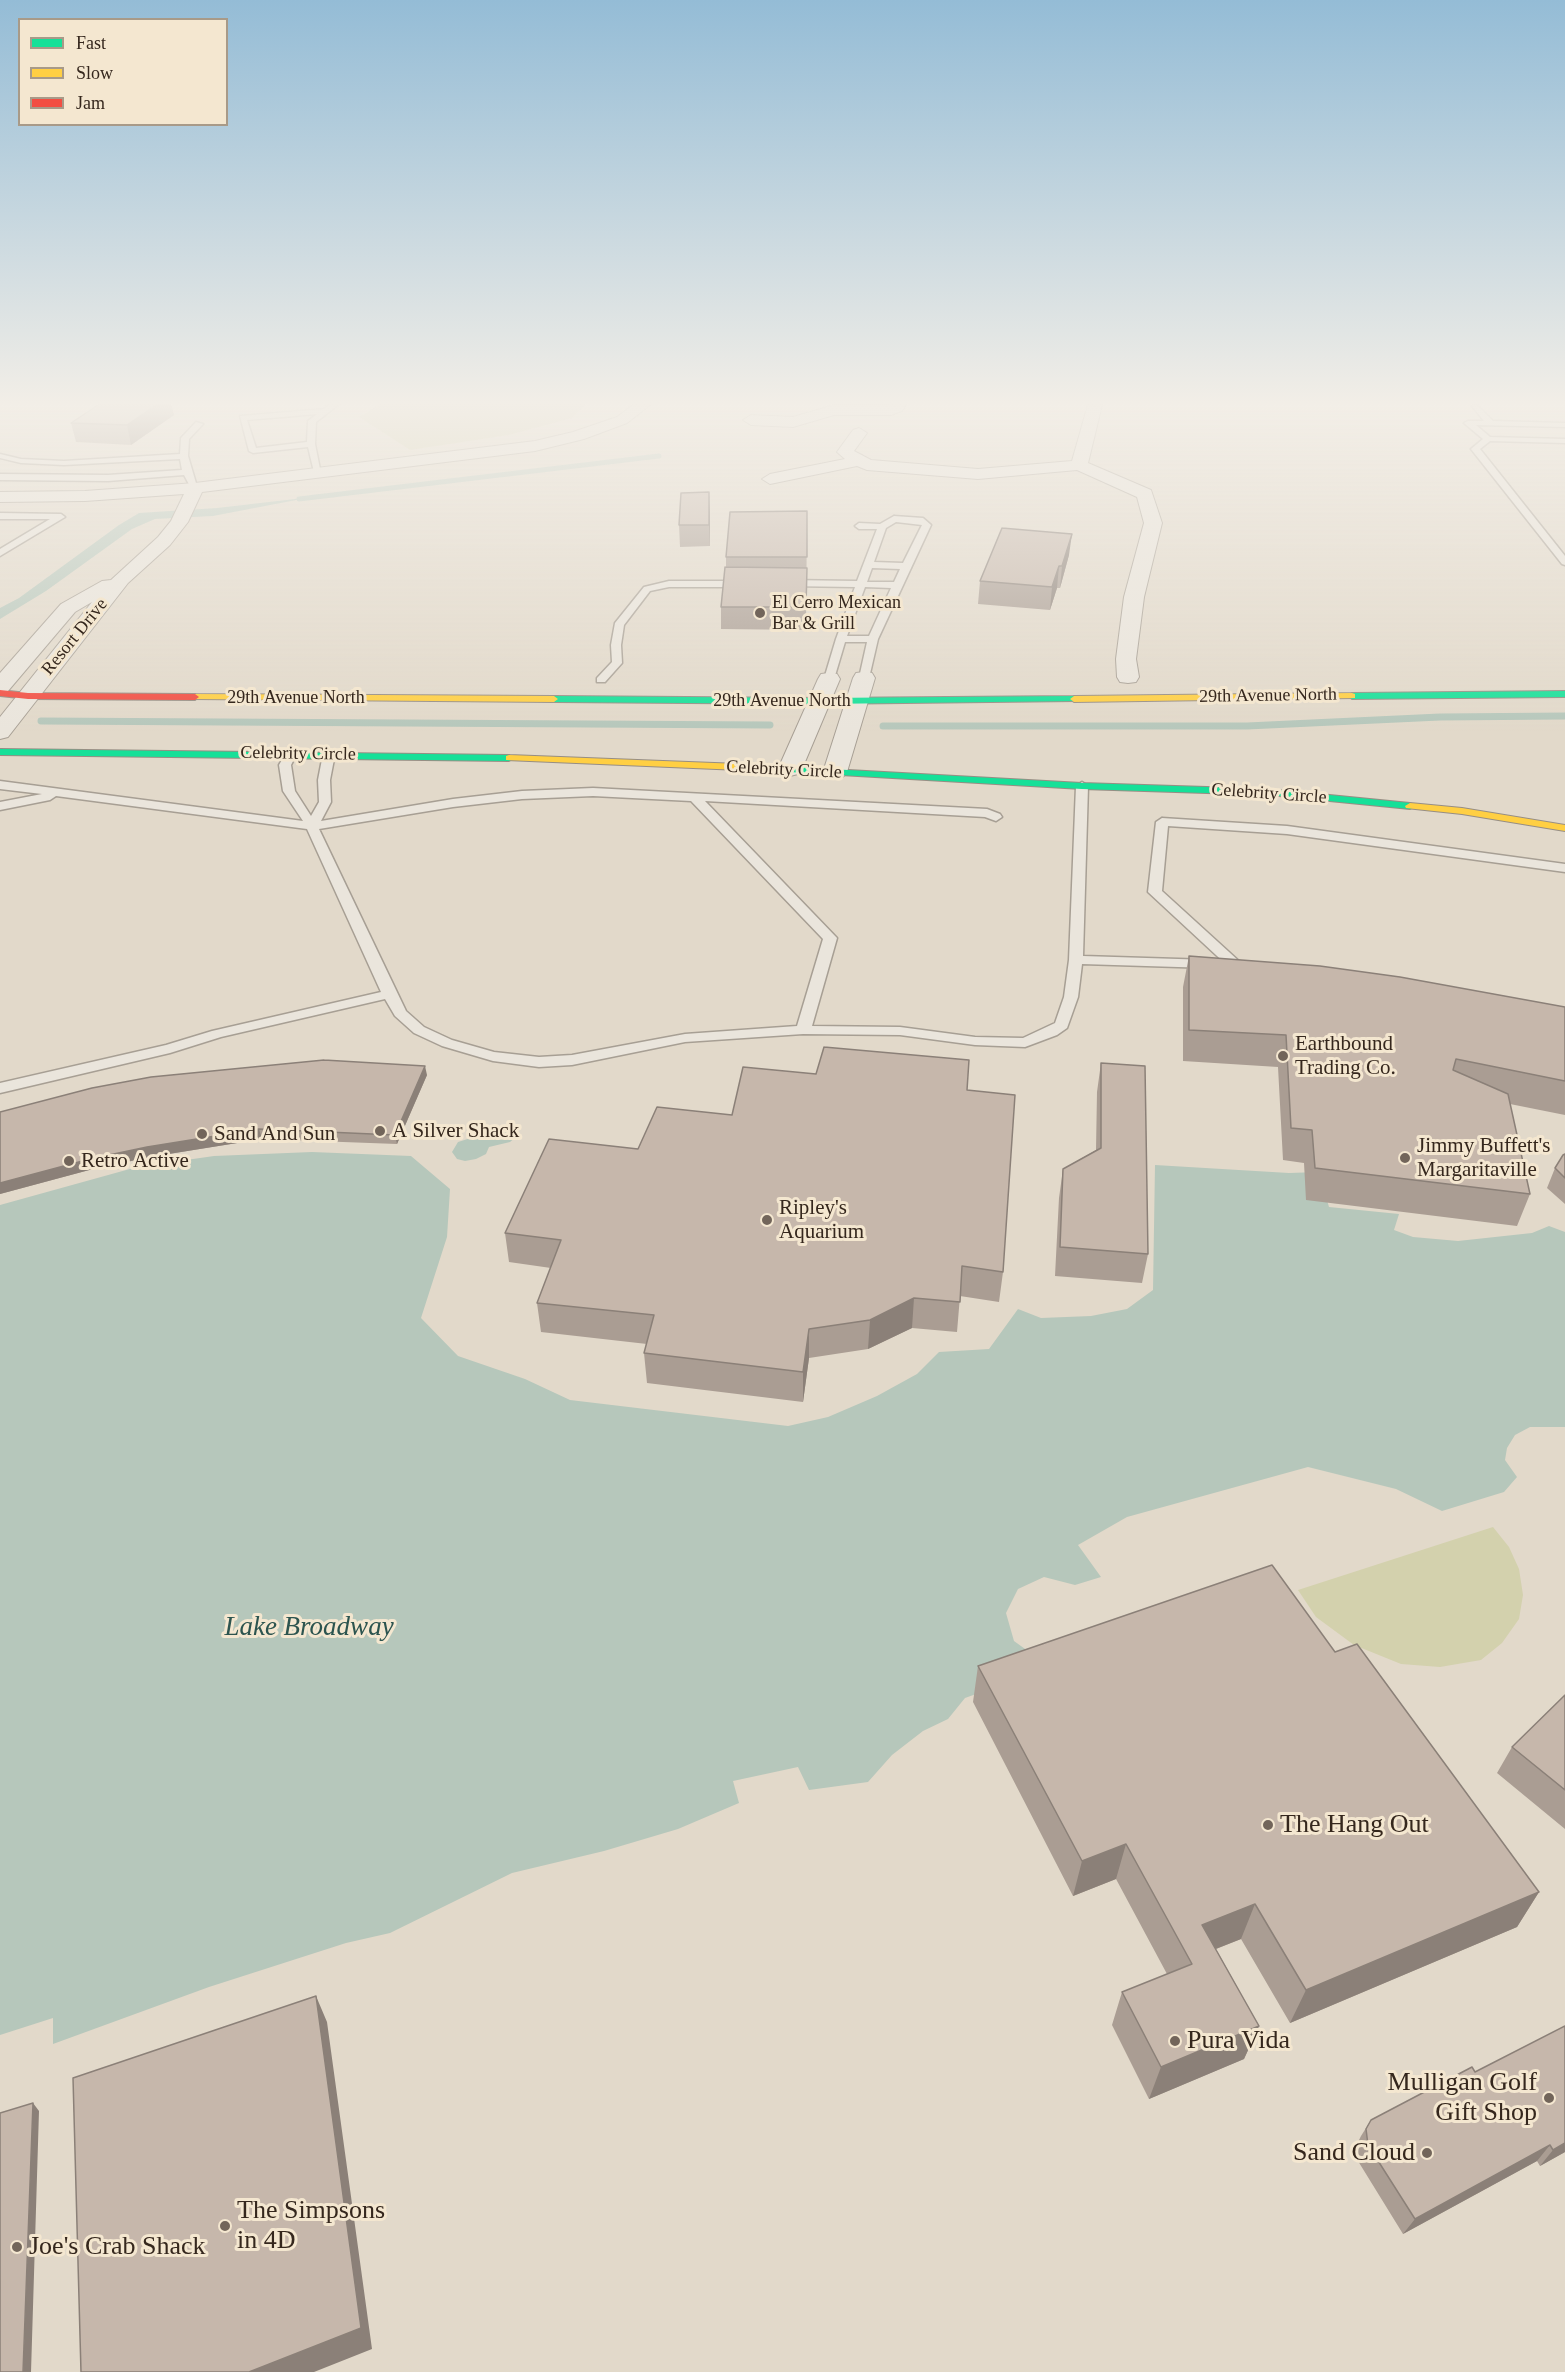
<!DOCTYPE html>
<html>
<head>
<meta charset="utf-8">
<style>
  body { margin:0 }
  #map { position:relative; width:1565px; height:2372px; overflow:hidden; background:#e2d9ca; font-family:"Times New Roman",serif }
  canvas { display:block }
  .legend { position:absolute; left:18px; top:18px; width:210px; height:108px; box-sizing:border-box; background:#f4e7d0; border:2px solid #a89a88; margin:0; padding:8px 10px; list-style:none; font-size:18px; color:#35271d }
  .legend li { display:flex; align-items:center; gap:12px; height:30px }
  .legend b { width:30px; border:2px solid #a89a88 }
</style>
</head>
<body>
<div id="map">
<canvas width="1565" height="2372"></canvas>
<ul class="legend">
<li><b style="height:8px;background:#16e098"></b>Fast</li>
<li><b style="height:8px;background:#ffcf43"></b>Slow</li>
<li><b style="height:8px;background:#f24e42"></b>Jam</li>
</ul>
</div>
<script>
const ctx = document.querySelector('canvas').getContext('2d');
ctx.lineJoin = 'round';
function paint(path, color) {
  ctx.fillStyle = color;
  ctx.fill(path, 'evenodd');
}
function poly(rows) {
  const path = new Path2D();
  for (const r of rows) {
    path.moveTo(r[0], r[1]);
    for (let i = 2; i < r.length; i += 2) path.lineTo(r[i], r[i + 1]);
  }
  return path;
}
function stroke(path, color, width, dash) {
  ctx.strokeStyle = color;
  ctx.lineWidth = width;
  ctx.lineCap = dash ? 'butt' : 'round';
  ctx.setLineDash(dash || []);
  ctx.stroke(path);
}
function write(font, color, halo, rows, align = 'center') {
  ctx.font = font + ' "Times New Roman",serif';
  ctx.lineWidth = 6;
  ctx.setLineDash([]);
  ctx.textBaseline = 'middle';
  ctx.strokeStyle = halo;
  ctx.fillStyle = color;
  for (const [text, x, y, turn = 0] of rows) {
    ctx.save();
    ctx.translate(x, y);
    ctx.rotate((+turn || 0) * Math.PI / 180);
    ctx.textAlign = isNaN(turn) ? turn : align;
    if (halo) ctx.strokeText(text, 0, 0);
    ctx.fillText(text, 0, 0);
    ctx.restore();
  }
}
paint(poly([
  [385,401,589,401,572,418,509,435,410,450,359,417],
  [1493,1527,1509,1547,1519,1569,1523,1595,1519,1619,1502,1643,1481,1660,1440,1667,1401,1664,1354,1645,1316,1617,1298,1590]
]), '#d3d1ad');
paint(poly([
  [312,497,213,516,155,519,132,529,46,591,0,619,0,608,19,598,119,525,139,513,217,508],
  [503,1127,511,1130,516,1137,510,1142,489,1147,486,1154,476,1159,465,1161,457,1159,452,1152,458,1142,474,1137,484,1139],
  [312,1152,411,1156,450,1189,447,1237,421,1318,458,1356,525,1379,570,1400,788,1426,828,1417,877,1396,917,1374,939,1352,989,1349,1018,1309,1041,1318,1091,1316,1127,1309,1153,1290,1155,1165,1289,1173,1319,1172,1329,1207,1399,1214,1394,1230,1413,1237,1458,1241,1532,1233,1549,1226,1565,1232,1565,1427,1530,1427,1515,1435,1507,1448,1505,1460,1517,1477,1504,1492,1442,1511,1396,1489,1308,1467,1127,1517,1078,1545,1101,1577,1075,1585,1044,1577,1018,1589,1006,1613,1014,1641,1039,1659,1065,1662,965,1698,948,1719,923,1731,892,1755,868,1782,809,1790,798,1767,733,1781,739,1803,678,1829,604,1851,512,1873,390,1933,346,1943,209,1987,53,2044,53,2018,0,2035,0,1205,137,1167,214,1156]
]), '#b6c7bb');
stroke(poly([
  [299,499,659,456]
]), '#b6c7bb', 5);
stroke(poly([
  [41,721,770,725],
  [883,726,1247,726,1440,717,1565,716]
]), '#b6c7bb', 7);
const lane = poly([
  [334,401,343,401,316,422,315,444,321,474,314,472,308,447,253,453,249,451,240,416,324,409,334,401],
  [317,414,308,421,307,442,256,448,247,420,317,414],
  [1476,404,1493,421,1565,423,1565,427,1476,425,1490,437,1565,439,1565,443,1490,441,1480,449,1565,556,1565,565,1562,564,1471,449,1483,439,1464,423,1468,421,1484,421,1472,406,1476,404],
  [196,422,203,424,189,439,188,456,198,490,192,490,184,475,108,481,0,480,0,474,108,475,182,470,180,459,64,465,21,463,0,458,0,454,21,459,64,461,180,454,181,438,196,422],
  [0,513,61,514,65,517,0,556,0,549,50,519,0,519,0,513],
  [894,516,923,518,931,525,878,639,869,678,864,681,859,678,867,642,845,642,834,679,833,681,825,681,824,679,836,639,855,587,786,586,781,583,786,580,857,581,877,529,859,529,855,526,859,523,880,524,894,516],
  [896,522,922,525,903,563,874,562,886,528,896,522],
  [872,568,900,569,894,582,867,582,872,568],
  [865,587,891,588,869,636,847,636,865,587],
  [669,581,745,581,750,584,745,587,669,587,650,591,624,625,621,645,622,663,605,682,597,682,597,678,612,662,611,645,615,623,644,587,669,581],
  [291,750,297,753,291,765,295,791,311,816,319,802,318,780,323,754,329,751,335,754,330,780,331,802,321,821,453,799,522,791,593,788,987,809,1000,814,1002,817,996,821,985,817,705,801,837,938,812,1026,900,1027,975,1037,1023,1038,1055,1023,1064,997,1069,960,1076,786,1082,782,1088,786,1083,956,1210,960,1217,964,1210,968,1082,964,1078,997,1067,1028,1057,1035,1025,1047,975,1045,900,1035,803,1034,685,1042,572,1065,539,1067,493,1061,442,1046,414,1033,395,1016,385,999,221,1037,170,1053,0,1093,0,1083,166,1045,212,1031,381,992,307,829,56,796,50,800,0,810,0,802,42,794,0,789,0,781,303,821,283,791,279,765,287,751,291,750],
  [593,796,691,801,823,939,797,1026,685,1034,572,1055,539,1057,494,1052,452,1040,424,1027,406,1011,319,829,453,807,522,799,593,796],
  [1162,818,1287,826,1565,864,1565,872,1287,834,1168,826,1162,891,1240,962,1242,965,1240,968,1235,969,1230,968,1148,892,1156,822,1162,818]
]);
const street = poly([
  [638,401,655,401,627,423,584,439,535,451,202,492,188,522,170,545,128,583,8,737,0,739,0,717,92,602,75,612,8,691,0,692,0,673,61,604,102,581,111,580,158,537,171,521,184,494,85,501,0,502,0,492,85,491,195,483,535,441,573,432,617,417,638,401],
  [894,401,908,401,902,411,891,415,834,415,793,427,751,425,743,420,751,415,793,417,834,405,890,405,894,401],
  [1089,401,1103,401,1088,463,1151,490,1162,523,1144,597,1136,659,1139,677,1136,682,1128,683,1120,682,1117,677,1116,659,1124,597,1144,523,1137,497,1077,470,978,479,867,470,857,466,770,484,762,479,770,474,845,459,837,452,853,430,859,428,867,433,854,451,871,460,978,469,1072,461,1089,401],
  [864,672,872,673,875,678,847,772,843,777,835,779,827,777,823,772,853,678,856,673,864,672],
  [829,673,837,674,840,679,802,769,798,774,790,776,782,774,778,769,818,679,821,674,829,673]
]);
const fast = poly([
  [1565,691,1565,697,1352,699,1348,696,1352,693,1565,691],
  [1074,696,1077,697,1077,701,819,704,554,702,550,699,554,696,819,698,1074,696],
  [0,749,509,755,514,758,509,761,0,755,0,749],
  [740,764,1082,783,1269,789,1410,803,1415,806,1410,809,1269,795,1082,789,737,769,735,767,740,764]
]);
const slow = poly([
  [1352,693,1355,694,1355,698,1074,702,1070,699,1074,696,1352,693],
  [195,694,554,696,558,699,554,702,192,699,192,695,195,694],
  [509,755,740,764,745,767,740,770,506,760,506,756,509,755],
  [1410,803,1462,808,1565,825,1565,831,1462,814,1406,808,1405,806,1410,803]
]);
const jam = poly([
  [0,690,28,693,195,694,199,697,195,700,28,699,0,696,0,690]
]);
stroke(lane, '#a79f94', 3);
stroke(street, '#a79f94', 2);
stroke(fast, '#978e84', 2);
stroke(slow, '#978e84', 2);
stroke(jam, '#978e84', 2);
paint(lane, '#eae5dc');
paint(street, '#eae5dc');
paint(fast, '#16e098');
paint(slow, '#ffcf43');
paint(jam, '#f24e42');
paint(poly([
  [104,401,170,401,174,415,131,445,76,442,71,423],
  [807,511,806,630,721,629,721,607,726,567,726,557],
  [710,513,710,546,680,547,679,525],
  [1069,555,1060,588,1057,588,1050,610,978,604,980,581],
  [1189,956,1565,1007,1565,1115,1510,1104,1530,1194,1517,1226,1306,1200,1304,1163,1283,1160,1278,1067,1183,1061,1183,987],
  [1101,1063,1148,1254,1142,1283,1055,1276,1059,1198,1063,1169,1096,1150,1097,1092],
  [427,1075,397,1144,262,1139,150,1157,93,1169,0,1194,0,1112],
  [967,1090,1003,1272,999,1302,960,1296,957,1332,912,1328,868,1349,809,1358,803,1402,647,1383,644,1353,647,1344,541,1332,537,1303,551,1268,509,1262,505,1233,638,1149,732,1115],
  [1565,1154,1565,1204,1547,1188,1555,1168],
  [1335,1652,1539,1892,1517,1927,1290,2023,1241,1939,1216,1949,1259,2026,1244,2059,1149,2099,1112,2025,1122,1992,1167,1974,1116,1879,1073,1896,973,1702,978,1666],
  [1565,1695,1565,1829,1497,1773,1512,1747],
  [1475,2072,1565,2152,1540,2166,1537,2161,1403,2234,1358,2161,1356,2146,1361,2136,1371,2120]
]), '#aa9d93');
paint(poly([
  [162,401,170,401,174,415,131,445,127,425],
  [709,492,710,513,710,546,709,525],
  [1072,534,1069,555,1060,588,1062,566],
  [1059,566,1057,588,1050,610,1052,587],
  [425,1066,427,1075,397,1144,395,1135],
  [259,1129,262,1139,150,1157,93,1169,0,1194,0,1183,90,1159,147,1147],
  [914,1298,912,1328,868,1349,870,1320],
  [809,1329,809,1358,803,1402,803,1372],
  [1126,1844,1116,1879,1073,1896,1082,1861],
  [1539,1892,1517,1927,1290,2023,1306,1990],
  [1255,1904,1241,1939,1190,1959,1202,1925],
  [316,1996,327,2022,372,2349,314,2372,249,2372],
  [1259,2026,1244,2059,1149,2099,1161,2067],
  [33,2103,39,2111,31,2372,23,2372],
  [1565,2143,1565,2152,1540,2166,1553,2150],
  [1550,2145,1537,2161,1403,2234,1415,2219]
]), '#8b8078');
const building = poly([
  [104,401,162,401,127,425,71,423,104,401],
  [709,492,709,525,679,525,681,493,709,492],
  [807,511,807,557,726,557,730,512,807,511],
  [1002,528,1072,534,1062,566,1059,566,1052,587,980,581,1002,528],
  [725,567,807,568,806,607,721,607,725,567],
  [1189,956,1320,966,1400,977,1565,1007,1565,1081,1456,1059,1453,1070,1508,1094,1530,1194,1315,1168,1312,1130,1291,1128,1286,1035,1189,1030,1189,956],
  [824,1047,969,1060,967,1090,1015,1095,1003,1272,962,1266,960,1302,914,1298,870,1320,809,1329,803,1372,644,1353,654,1315,537,1303,561,1240,505,1233,549,1139,638,1149,657,1107,732,1115,743,1067,816,1074,824,1047],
  [324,1060,425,1066,395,1135,259,1129,147,1147,90,1159,0,1183,0,1112,92,1088,151,1077,324,1060],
  [1101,1063,1145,1066,1148,1254,1060,1247,1063,1169,1101,1148,1101,1063],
  [1565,1154,1565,1178,1555,1168,1563,1155,1565,1154],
  [1272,1565,1335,1652,1357,1644,1539,1892,1306,1990,1255,1904,1202,1925,1259,2026,1161,2067,1122,1992,1192,1964,1126,1844,1082,1861,978,1666,1272,1565],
  [1565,1695,1565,1790,1512,1747,1565,1695],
  [316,1996,361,2328,249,2372,81,2372,73,2078,316,1996],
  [1565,2026,1565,2143,1553,2150,1550,2145,1415,2219,1368,2145,1366,2129,1371,2120,1472,2067,1475,2072,1565,2026],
  [33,2103,23,2372,0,2372,0,2113,33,2103]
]);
paint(building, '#c6b7ab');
stroke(building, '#8b8078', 1.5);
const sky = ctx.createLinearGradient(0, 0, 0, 733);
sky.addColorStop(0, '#94bcd6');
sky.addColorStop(0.55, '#f2eee7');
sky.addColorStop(1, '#f2eee700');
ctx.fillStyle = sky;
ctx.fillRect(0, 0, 1565, 733);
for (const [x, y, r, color] of [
  [760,613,6,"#72655a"],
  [1283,1056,6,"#72655a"],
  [380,1131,6,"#72655a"],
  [202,1134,6,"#72655a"],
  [1405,1158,6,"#72655a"],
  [69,1161,6,"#72655a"],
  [767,1220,6,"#72655a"],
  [1268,1825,6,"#72655a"],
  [1175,2041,6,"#72655a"],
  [1549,2098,6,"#72655a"],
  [1427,2153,6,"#72655a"],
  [225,2226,6,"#72655a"],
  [17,2247,6,"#72655a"]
]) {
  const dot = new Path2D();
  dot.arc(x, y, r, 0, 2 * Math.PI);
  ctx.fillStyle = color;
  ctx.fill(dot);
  stroke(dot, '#f4e7d0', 2);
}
write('18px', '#35271d', '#f4e7d0', [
  ["El Cerro Mexican",772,603],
  ["Bar & Grill",772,624]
], 'left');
write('18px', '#35271d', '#f4e7d0', [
  ["Resort Drive",75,637,-51],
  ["29th Avenue North",1268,696,-1],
  ["29th Avenue North",296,698],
  ["29th Avenue North",782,701],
  ["Celebrity Circle",298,754,1],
  ["Celebrity Circle",784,770,3],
  ["Celebrity Circle",1269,794,4]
]);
write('21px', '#35271d', '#f4e7d0', [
  ["Earthbound",1295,1044],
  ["Trading Co.",1295,1068],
  ["A Silver Shack",392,1131],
  ["Sand And Sun",214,1134],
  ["Jimmy Buffett's",1417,1146],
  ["Margaritaville",1417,1170],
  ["Retro Active",81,1161],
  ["Ripley's",779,1208],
  ["Aquarium",779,1232]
], 'left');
write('26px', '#35271d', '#f4e7d0', [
  ["The Hang Out",1280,1825],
  ["Pura Vida",1187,2041],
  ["Mulligan Golf",1537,2083,"right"],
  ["Gift Shop",1537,2113,"right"],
  ["Sand Cloud",1415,2153,"right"],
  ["The Simpsons",237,2211],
  ["in 4D",237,2241],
  ["Joe's Crab Shack",29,2247]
], 'left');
write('italic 27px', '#2c544f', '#f4e7d0', [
  ["Lake Broadway",309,1628]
]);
</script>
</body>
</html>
